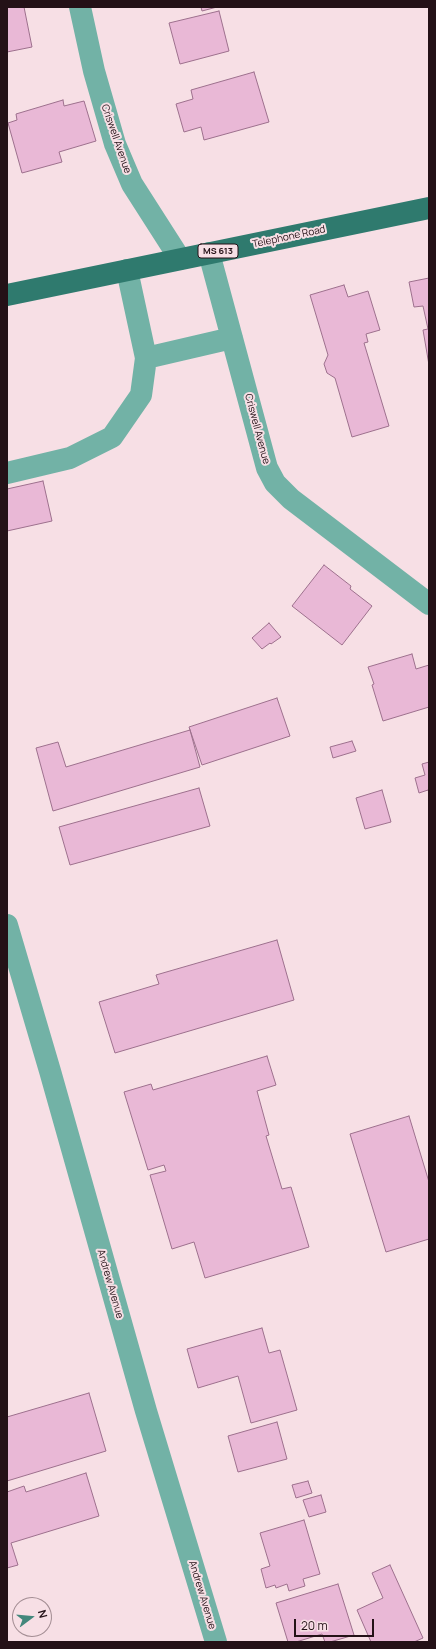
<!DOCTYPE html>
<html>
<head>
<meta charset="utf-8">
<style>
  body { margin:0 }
  #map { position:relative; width:436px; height:1649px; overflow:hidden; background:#f7dfe5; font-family:Manrope,sans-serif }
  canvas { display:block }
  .frame { position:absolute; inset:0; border:8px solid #241117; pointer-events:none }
  .north { position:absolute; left:12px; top:1597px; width:40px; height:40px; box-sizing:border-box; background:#f7dfe5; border:1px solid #a38d93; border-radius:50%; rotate:74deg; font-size:11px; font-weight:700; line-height:16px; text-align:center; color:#241117 }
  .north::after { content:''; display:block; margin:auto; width:14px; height:18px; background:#43877c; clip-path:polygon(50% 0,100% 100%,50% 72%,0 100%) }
  .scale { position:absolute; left:294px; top:1619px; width:80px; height:18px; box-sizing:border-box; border:2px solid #241117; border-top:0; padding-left:5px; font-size:12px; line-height:14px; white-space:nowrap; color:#241117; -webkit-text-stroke:3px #f7dfe5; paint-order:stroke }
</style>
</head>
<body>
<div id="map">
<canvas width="436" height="1649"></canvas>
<div class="frame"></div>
<div class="north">N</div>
<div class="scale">20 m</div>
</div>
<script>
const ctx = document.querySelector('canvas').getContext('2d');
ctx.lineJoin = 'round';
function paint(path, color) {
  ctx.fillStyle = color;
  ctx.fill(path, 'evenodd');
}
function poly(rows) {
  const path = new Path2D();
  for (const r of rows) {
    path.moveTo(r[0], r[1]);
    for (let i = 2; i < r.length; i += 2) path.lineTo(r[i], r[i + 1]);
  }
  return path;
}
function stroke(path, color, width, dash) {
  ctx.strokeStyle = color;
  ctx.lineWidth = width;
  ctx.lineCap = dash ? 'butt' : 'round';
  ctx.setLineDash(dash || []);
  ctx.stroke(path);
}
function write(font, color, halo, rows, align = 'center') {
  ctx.font = font + ' Manrope,sans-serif';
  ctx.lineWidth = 4;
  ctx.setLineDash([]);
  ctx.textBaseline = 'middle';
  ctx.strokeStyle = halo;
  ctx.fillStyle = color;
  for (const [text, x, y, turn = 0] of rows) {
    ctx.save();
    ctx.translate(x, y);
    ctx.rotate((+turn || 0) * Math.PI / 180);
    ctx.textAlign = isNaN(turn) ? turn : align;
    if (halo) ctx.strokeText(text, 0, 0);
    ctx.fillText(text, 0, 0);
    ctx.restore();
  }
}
const building = poly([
  [7,7,24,7,32,47,7,52,7,7],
  [201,7,217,7,202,11,201,7],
  [219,11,229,51,180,64,169,23,219,11],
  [254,72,269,122,204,140,201,127,184,132,176,104,193,99,191,90,254,72],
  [63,100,64,106,84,101,96,141,59,152,62,162,22,173,8,123,17,120,16,114,63,100],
  [429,278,429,365,423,330,428,329,423,306,414,307,409,282,429,278],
  [344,285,348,297,368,291,380,330,366,334,368,342,364,343,389,426,352,437,335,378,327,373,324,364,328,355,310,295,344,285],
  [43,481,52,521,7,531,7,489,43,481],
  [324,565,351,586,350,589,372,606,342,645,292,606,324,565],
  [269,623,281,637,271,644,270,643,262,649,252,638,269,623],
  [412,654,416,669,429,665,429,707,383,721,372,685,374,684,368,667,412,654],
  [277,698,290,736,202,765,189,727,277,698],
  [190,730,200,767,53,811,36,748,58,742,66,767,190,730],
  [352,741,356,751,333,758,330,747,352,741],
  [429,762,429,793,428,790,419,793,415,778,425,775,422,764,429,762],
  [199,788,210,826,70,865,59,827,199,788],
  [382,790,391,822,365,829,356,798,382,790],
  [277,940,294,1000,115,1053,99,1002,159,984,156,975,277,940],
  [267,1056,276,1085,257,1091,269,1135,266,1136,282,1189,291,1187,309,1247,205,1278,194,1242,172,1249,150,1175,166,1171,164,1165,148,1170,124,1092,151,1084,153,1090,267,1056],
  [409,1116,429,1182,429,1239,386,1252,350,1134,409,1116],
  [262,1328,269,1353,280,1350,297,1410,251,1423,238,1376,198,1388,187,1349,262,1328],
  [89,1393,106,1451,7,1481,7,1417,89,1393],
  [277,1422,287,1459,238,1472,228,1436,277,1422],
  [86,1473,99,1516,11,1543,18,1565,7,1568,7,1492,24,1486,26,1492,86,1473],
  [308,1481,312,1493,296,1498,292,1485,308,1481],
  [321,1495,326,1512,309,1517,303,1500,321,1495],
  [304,1520,320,1574,303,1579,305,1586,289,1591,287,1584,276,1588,275,1585,266,1588,261,1569,270,1566,260,1533,304,1520],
  [390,1565,423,1638,414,1642,371,1642,357,1610,383,1598,372,1573,390,1565],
  [338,1584,354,1635,330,1642,325,1642,322,1634,296,1642,288,1642,276,1603,338,1584]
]);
paint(building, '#e9b8d6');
stroke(building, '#9d708d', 1);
stroke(poly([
  [80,7,94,71,115,144,132,184,180,259],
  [209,253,267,468,275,483,291,499,429,604],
  [146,358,232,338],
  [7,473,70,458,112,437,141,395,146,358,127,270],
  [7,925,50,1071,146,1411,216,1642]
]), '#72b2a6', 22);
stroke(poly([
  [7,295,429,208]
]), '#2f7a6e', 22);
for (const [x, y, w] of [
  [218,251,40]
]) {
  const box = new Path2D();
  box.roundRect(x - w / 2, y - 7, w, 14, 3);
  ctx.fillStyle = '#f7dfe5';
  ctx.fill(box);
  stroke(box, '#241117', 1);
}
write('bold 9px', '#241117', null, [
  ["MS 613",218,251]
]);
write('10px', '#241117', '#f7dfe5', [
  ["Criswell Avenue",116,139,71],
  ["Telephone Road",289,237,-12],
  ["Criswell Avenue",257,429,75],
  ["Andrew Avenue",110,1284,74],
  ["Andrew Avenue",202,1595,73]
]);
</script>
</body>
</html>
